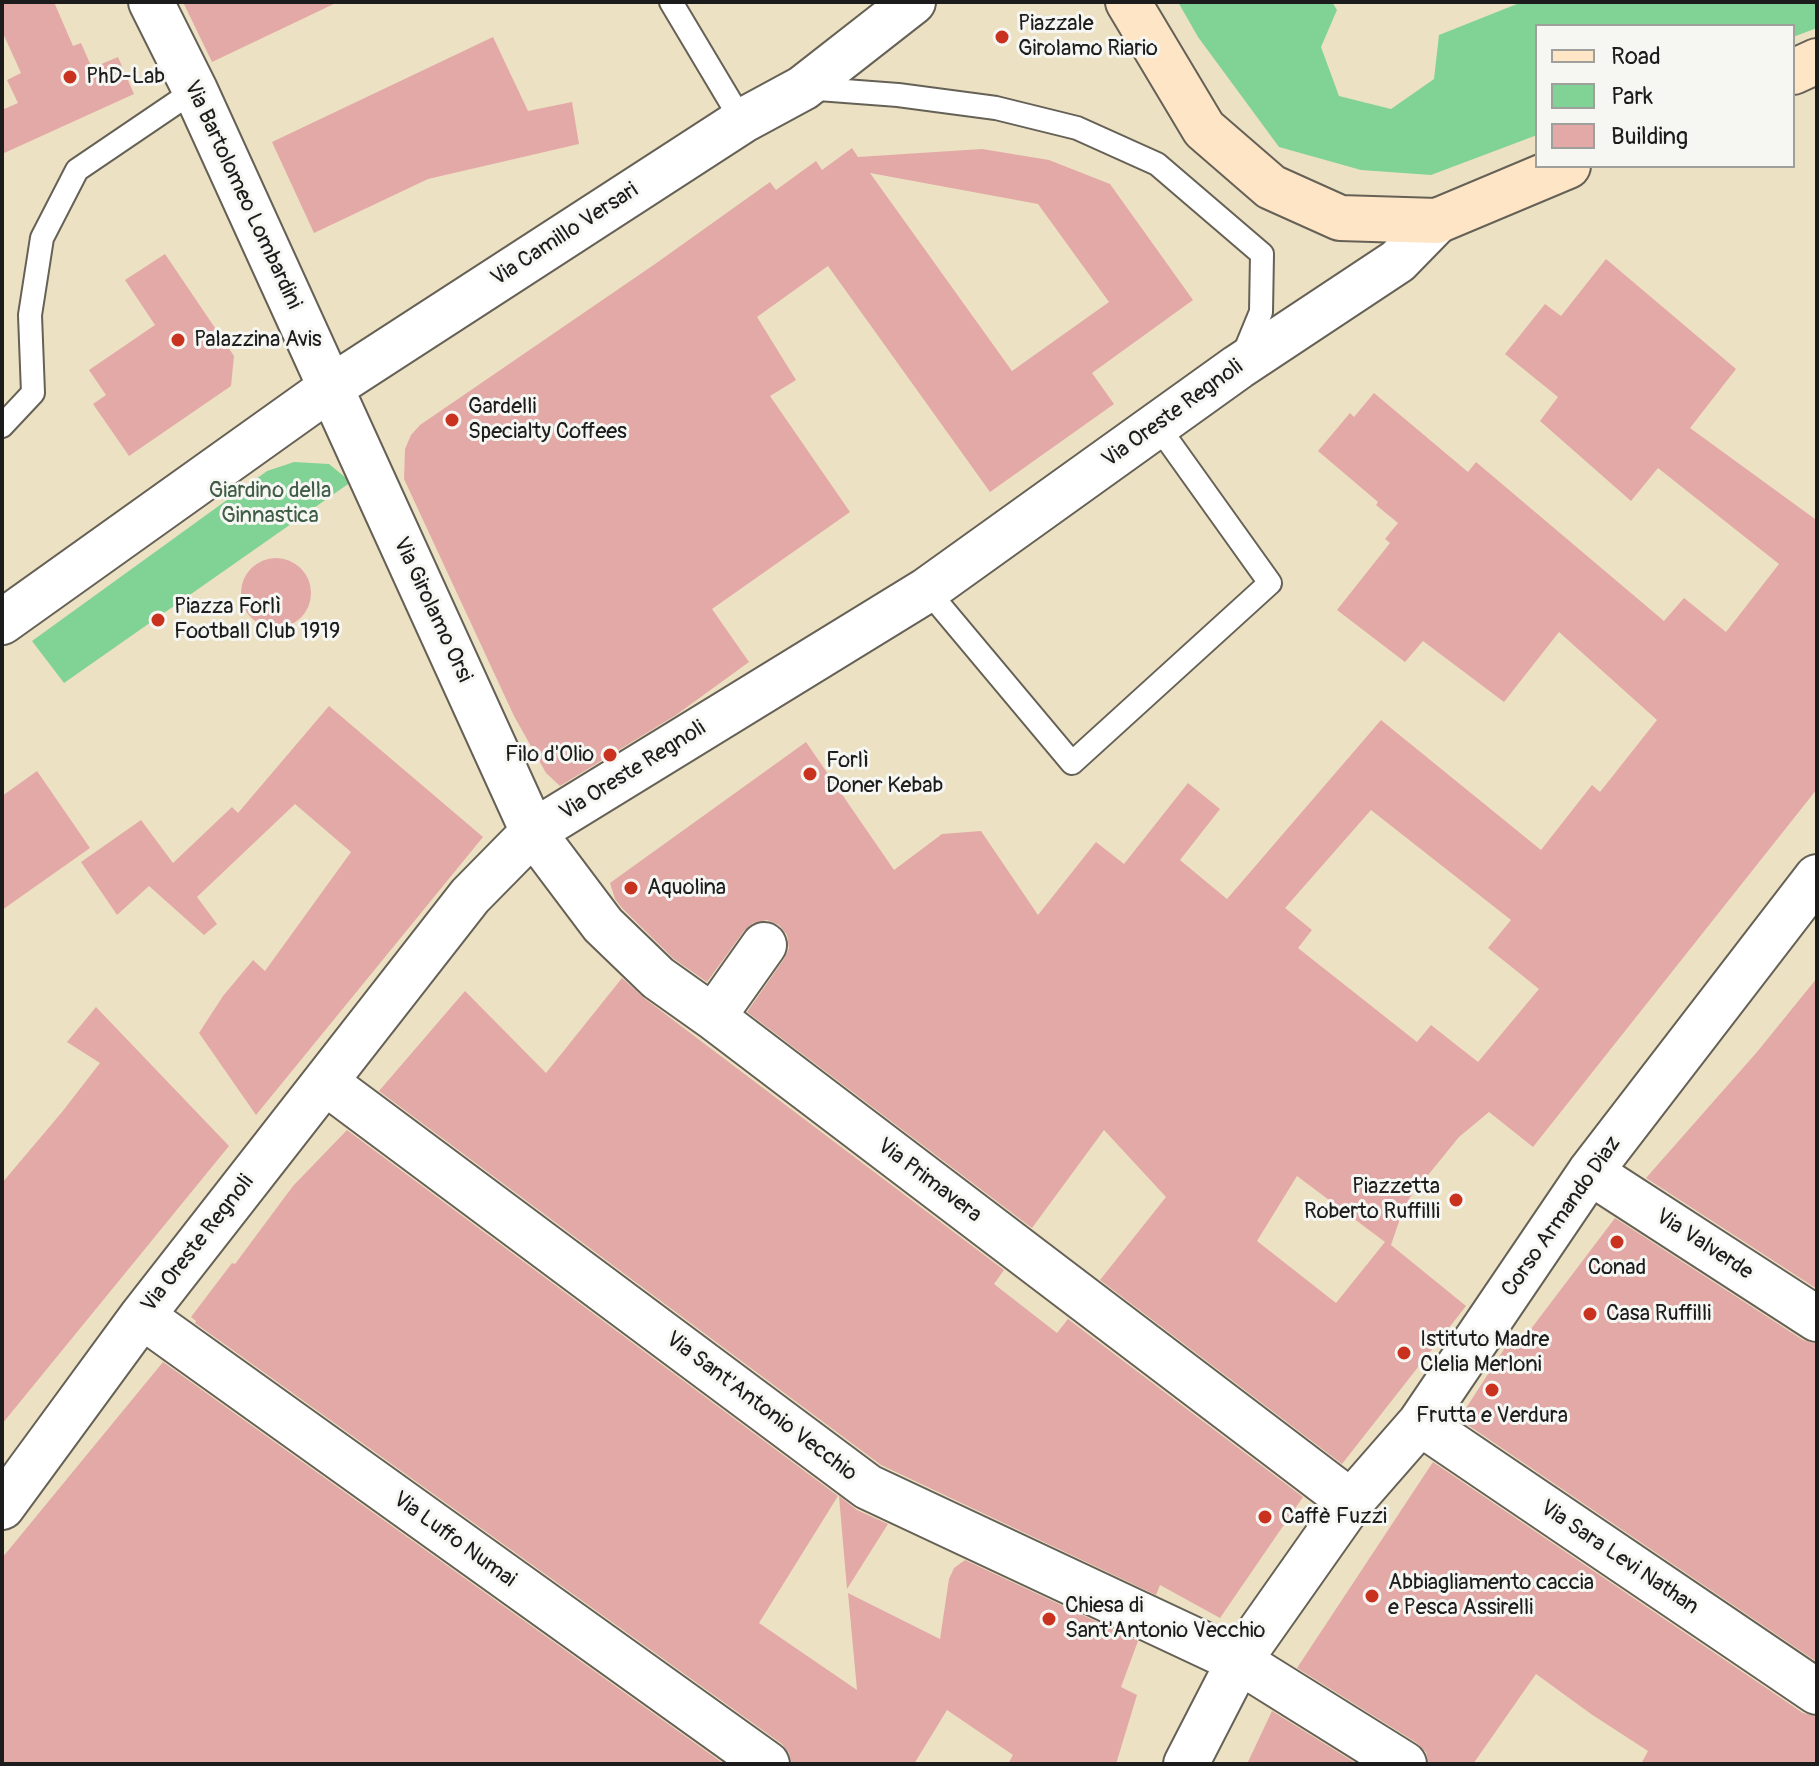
<!DOCTYPE html>
<html>
<head>
<meta charset="utf-8">
<style>
  body { margin:0 }
  #map { position:relative; width:1819px; height:1766px; overflow:hidden; background:#ede1c3; font-family:Pangolin,sans-serif }
  canvas { display:block }
  .frame { position:absolute; inset:0; border:4px solid #1c1c1c; pointer-events:none }
  .legend { position:absolute; left:1535px; top:24px; width:260px; height:144px; box-sizing:border-box; background:#f6f6f2; border:2px solid #9f9f9c; margin:0; padding:10px 14px; list-style:none; font-size:24px; color:#1c1c1c }
  .legend li { display:flex; align-items:center; gap:16px; height:40px }
  .legend b { width:40px; border:2px solid #9f9f9c }
</style>
</head>
<body>
<div id="map">
<canvas width="1819" height="1766"></canvas>
<div class="frame"></div>
<ul class="legend">
<li><b style="height:10px;background:#fee5c5"></b>Road</li>
<li><b style="height:22px;background:#81d395"></b>Park</li>
<li><b style="height:22px;background:#e3a9a7"></b>Building</li>
</ul>
</div>
<script>
const ctx = document.querySelector('canvas').getContext('2d');
ctx.lineJoin = 'round';
function paint(path, color) {
  ctx.fillStyle = color;
  ctx.fill(path, 'evenodd');
}
function poly(rows) {
  const path = new Path2D();
  for (const r of rows) {
    if (r.length === 3) {
      path.moveTo(r[0] + r[2], r[1]);
      path.arc(r[0], r[1], r[2], 0, 2 * Math.PI);
      continue;
    }
    path.moveTo(r[0], r[1]);
    for (let i = 2; i < r.length; i += 2) path.lineTo(r[i], r[i + 1]);
  }
  return path;
}
function stroke(path, color, width, dash) {
  ctx.strokeStyle = color;
  ctx.lineWidth = width;
  ctx.lineCap = dash ? 'butt' : 'round';
  ctx.setLineDash(dash || []);
  ctx.stroke(path);
}
function write(font, color, halo, rows, align = 'center') {
  ctx.font = font + ' Pangolin,sans-serif';
  ctx.lineWidth = 6;
  ctx.setLineDash([]);
  ctx.textBaseline = 'middle';
  ctx.strokeStyle = halo;
  ctx.fillStyle = color;
  for (const [text, x, y, turn = 0] of rows) {
    ctx.save();
    ctx.translate(x, y);
    ctx.rotate((+turn || 0) * Math.PI / 180);
    ctx.textAlign = isNaN(turn) ? turn : align;
    if (halo) ctx.strokeText(text, 0, 0);
    ctx.fillText(text, 0, 0);
    ctx.restore();
  }
}
paint(poly([
  [1178,2,1332,2,1337,10,1321,47,1339,96,1391,109,1434,79,1439,35,1522,2,1817,2,1817,28,1793,37,1793,26,1537,26,1537,135,1431,175,1361,170,1279,147,1198,37],
  [294,462,329,464,351,482,64,683,32,641,267,471]
]), '#81d395');
paint(poly([
  [2,2,54,2,73,46,81,43,92,68,118,57,134,94,2,154,2,110,18,103,7,80,21,73,2,31],
  [183,2,338,2,212,62],
  [493,37,528,111,572,102,579,144,428,179,314,233,272,142],
  [852,148,858,157,982,149,1049,160,1110,184,1193,300,1092,373,1114,404,990,492,828,266,757,317,796,380,770,396,850,512,712,609,749,662,676,715,560,786,546,773,514,716,404,479,405,449,411,435,420,425,655,264,770,182,776,190,816,161,822,170],
  [870,173,1038,204,1109,302,1012,371],
  [165,254,234,356,231,386,129,456,93,404,106,395,89,370,155,325,125,280],
  [1606,259,1736,369,1690,428,1815,519,1817,516,1817,789,1533,1147,1489,1112,1459,1137,1411,1196,1404,1207,1391,1245,1466,1306,1342,1464,1100,1280,1166,1197,1104,1130,1032,1228,747,1012,784,959,789,948,787,935,779,925,767,920,753,923,744,931,707,982,674,959,622,908,615,899,610,883,806,742,894,870,942,834,981,831,1038,915,1096,842,1124,864,1188,783,1220,809,1180,860,1227,899,1381,720,1541,850,1592,785,1600,792,1657,720,1559,632,1504,702,1423,641,1405,662,1337,610,1390,543,1385,539,1398,523,1376,505,1378,502,1318,451,1350,413,1354,417,1374,393,1468,472,1476,462,1664,621,1684,598,1726,632,1779,564,1658,468,1631,501,1540,421,1558,397,1505,354,1545,304,1561,316],
  [1371,810,1511,920,1488,948,1539,989,1478,1062,1431,1025,1417,1042,1298,948,1312,930,1285,908],
  [1297,1176,1385,1242,1336,1303,1257,1241],
  [276,593,35],
  [329,706,483,837,256,1115,199,1033,223,996,253,960,265,971,351,852,295,804,197,897,217,924,204,935,149,886,117,915,81,862,141,820,173,863,232,807,238,813],
  [37,771,90,848,2,910,2,796],
  [622,978,644,998,1004,1270,994,1284,1057,1333,1068,1319,1303,1497,1220,1618,1160,1585,1156,1595,881,1465,379,1091,465,991,546,1073],
  [1817,978,1817,1289,1646,1178,1757,1052],
  [96,1007,229,1146,2,1424,2,1183,62,1112,100,1063,67,1042],
  [347,1130,838,1496,759,1623,857,1690,848,1593,940,1639,949,1579,954,1568,965,1560,1138,1641,1121,1687,1137,1695,1116,1764,1008,1764,1013,1755,947,1710,914,1764,792,1764,789,1753,782,1744,195,1323,196,1321,191,1317,232,1263,235,1264,293,1186],
  [1615,1218,1803,1340,1817,1344,1817,1662,1459,1419,1508,1343,1515,1350],
  [163,1362,724,1764,2,1764,2,1558],
  [1433,1462,1803,1713,1817,1717,1817,1764,1641,1764,1648,1751,1591,1714,1536,1674,1473,1764,1429,1764,1426,1752,1417,1743,1297,1668],
  [839,1496,857,1510,888,1524,847,1589],
  [1272,1711,1357,1764,1247,1764]
]), '#e3a9a7');
const lane = poly([
  [671,2,742,121],
  [805,88,898,95,996,108,1077,128,1157,164,1262,254,1261,312,1242,358],
  [2,426,33,393,30,315,42,238,77,170,195,90],
  [927,590,1072,763,1270,583,1157,425]
]);
const street = poly([
  [151,2,195,90,533,832,603,925,658,978,713,1017,1351,1502],
  [2,622,330,388,742,121,803,88,913,2],
  [713,1017,764,945],
  [325,1082,868,1487,1239,1661,1404,1764],
  [1590,1172,1817,1319],
  [142,1316,767,1764],
  [1420,1423,1817,1692],
  [2,1507,142,1316,470,896,533,832,927,590,1238,367,1398,261,1437,221],
  [1186,1764,1239,1661,1351,1502,1420,1423,1590,1172,1817,877]
]);
const secondary = poly([
  [1128,2,1204,129,1271,187,1340,218,1437,221,1568,166],
  [1793,72,1817,61]
]);
stroke(lane, '#656156', 26);
stroke(street, '#656156', 48);
stroke(secondary, '#656156', 48);
stroke(lane, '#fff', 22);
stroke(street, '#fff', 44);
stroke(secondary, '#fee5c5', 44);
for (const [x, y, r, color] of [
  [1002,37,8,"#c8321e"],
  [70,77,8,"#c8321e"],
  [178,340,8,"#c8321e"],
  [452,420,8,"#c8321e"],
  [158,620,8,"#c8321e"],
  [610,755,8,"#c8321e"],
  [810,774,8,"#c8321e"],
  [631,888,8,"#c8321e"],
  [1456,1200,8,"#c8321e"],
  [1617,1242,8,"#c8321e"],
  [1590,1314,8,"#c8321e"],
  [1404,1353,8,"#c8321e"],
  [1492,1390,8,"#c8321e"],
  [1265,1517,8,"#c8321e"],
  [1372,1596,8,"#c8321e"],
  [1049,1619,8,"#c8321e"]
]) {
  const dot = new Path2D();
  dot.arc(x, y, r, 0, 2 * Math.PI);
  ctx.fillStyle = color;
  ctx.fill(dot);
  stroke(dot, '#f6f6f2', 3);
}
write('22px', '#1c1c1c', '#f6f6f2', [
  ["Piazzale",1018,24],
  ["Girolamo Riario",1018,49],
  ["PhD-Lab",86,77],
  ["Palazzina Avis",194,340],
  ["Gardelli",468,407],
  ["Specialty Coffees",468,432],
  ["Piazza Forlì",174,607],
  ["Football Club 1919",174,632],
  ["Filo d'Olio",594,755,"right"],
  ["Forlì",826,761],
  ["Doner Kebab",826,786],
  ["Aquolina",647,888],
  ["Piazzetta",1440,1187,"right"],
  ["Roberto Ruffilli",1440,1212,"right"],
  ["Conad",1617,1268,"center"],
  ["Casa Ruffilli",1606,1314],
  ["Istituto Madre",1420,1340],
  ["Clelia Merloni",1420,1365],
  ["Frutta e Verdura",1492,1416,"center"],
  ["Caffè Fuzzi",1281,1517],
  ["Abbiagliamento caccia",1388,1583],
  ["e Pesca Assirelli",1388,1608],
  ["Chiesa di",1065,1606],
  ["Sant'Antonio Vecchio",1065,1631]
], 'left');
write('22px', '#1c1c1c', '#f6f6f2', [
  ["Via Bartolomeo Lombardini",242,195,65],
  ["Via Camillo Versari",565,235,-33],
  ["Via Oreste Regnoli",1173,414,-36],
  ["Via Girolamo Orsi",432,610,65],
  ["Via Oreste Regnoli",633,771,-32],
  ["Via Primavera",929,1181,37],
  ["Corso Armando Diaz",1562,1217,-55],
  ["Via Oreste Regnoli",198,1244,-52],
  ["Via Valverde",1704,1245,33],
  ["Via Sant'Antonio Vecchio",761,1407,37],
  ["Via Luffo Numai",454,1540,36],
  ["Via Sara Levi Nathan",1619,1558,34]
]);
write('22px', '#3f5c46', '#f6f6f2', [
  ["Giardino della",270,491],
  ["Ginnastica",270,516]
]);
</script>
</body>
</html>
